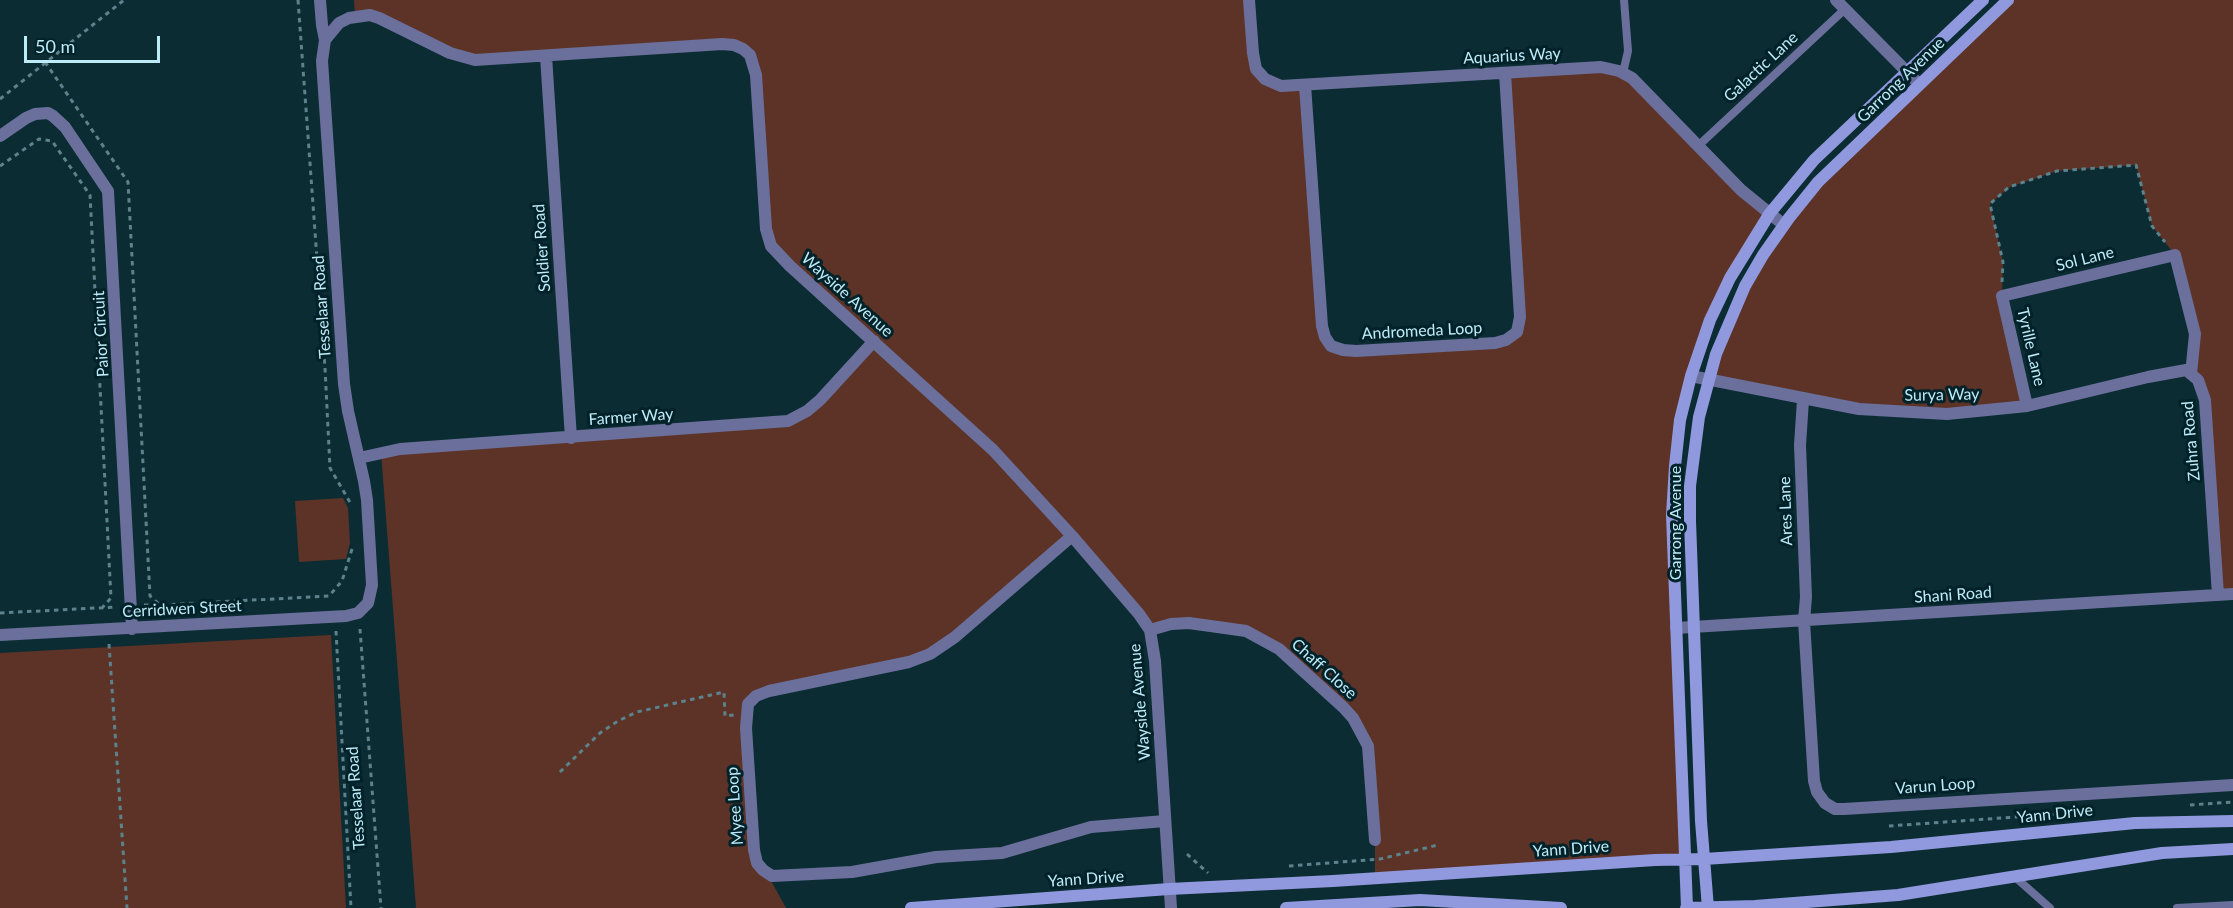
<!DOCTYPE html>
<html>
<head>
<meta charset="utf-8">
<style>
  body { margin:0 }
  #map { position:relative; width:2233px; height:908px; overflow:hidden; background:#0c2c34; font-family:Lato,sans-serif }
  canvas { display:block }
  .scale { position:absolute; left:24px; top:36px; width:136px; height:27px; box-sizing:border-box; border:3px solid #beebf8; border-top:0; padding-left:8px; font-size:18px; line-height:21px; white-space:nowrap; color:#beebf8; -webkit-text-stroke:4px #02222a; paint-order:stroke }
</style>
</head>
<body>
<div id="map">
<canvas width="2233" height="908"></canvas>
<div class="scale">50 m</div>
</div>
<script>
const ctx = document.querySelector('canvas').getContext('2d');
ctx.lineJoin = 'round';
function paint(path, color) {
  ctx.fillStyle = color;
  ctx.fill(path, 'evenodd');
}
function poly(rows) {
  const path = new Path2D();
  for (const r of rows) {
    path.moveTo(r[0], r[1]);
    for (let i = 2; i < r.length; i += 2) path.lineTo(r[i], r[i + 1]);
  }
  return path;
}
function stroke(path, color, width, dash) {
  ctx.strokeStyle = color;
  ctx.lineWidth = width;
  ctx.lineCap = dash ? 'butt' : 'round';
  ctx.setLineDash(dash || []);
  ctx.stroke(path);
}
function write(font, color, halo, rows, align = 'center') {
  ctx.font = font + ' Lato,sans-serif';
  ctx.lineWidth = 6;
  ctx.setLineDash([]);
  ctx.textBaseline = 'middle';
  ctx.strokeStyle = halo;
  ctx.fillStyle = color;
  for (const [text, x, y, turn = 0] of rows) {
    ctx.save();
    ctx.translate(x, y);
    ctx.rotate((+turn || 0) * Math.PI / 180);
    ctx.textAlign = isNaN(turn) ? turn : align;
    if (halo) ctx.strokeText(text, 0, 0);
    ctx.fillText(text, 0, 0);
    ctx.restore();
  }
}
paint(poly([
  [354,0,1249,0,1253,53,1265,79,1305,85,1322,326,1331,346,1495,343,1517,332,1505,73,1619,71,1770,213,1710,320,1675,466,1686,860,1375,879,1375,840,1362,732,1279,649,1224,627,1150,630,1072,536,930,654,769,691,748,704,754,850,786,908,416,908,381,452,797,417,874,341,771,246,756,75,743,49,475,60,405,31,355,17],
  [2008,0,2233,0,2233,594,2218,595,2205,400,2191,374,2195,348,2175,255,2152,226,2136,165,2057,171,2010,187,1990,204,2003,262,2002,296,2027,406,1908,413,1708,380,1726,328,1789,218],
  [343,498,348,508,350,543,346,559,299,562,295,501],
  [331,635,346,908,0,908,0,653]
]), '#5d3327');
stroke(poly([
  [298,0,325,368,330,468,351,504],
  [45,62,128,182,150,596,160,605,329,596,342,581,353,546],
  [0,99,124,0],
  [0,166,39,139,52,141,90,195,111,598,102,608],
  [2002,282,2003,262,1990,204,2009,187,2057,171,2136,165,2152,226,2165,242],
  [144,605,160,605],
  [0,613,116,607],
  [360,629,381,908],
  [336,631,351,908],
  [109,644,127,908],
  [560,772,600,733,618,721,637,712,724,692,725,716,734,715],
  [2190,805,2233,802],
  [1889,826,2058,814],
  [1187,854,1208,873],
  [1289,866,1380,859,1438,845]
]), '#5c828c', 3, [4.5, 4.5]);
stroke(poly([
  [1623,73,1628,51,1624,0],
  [1698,146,1845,9],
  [2015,877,2050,908],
  [2177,908,2233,905]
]), '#6a709b', 8);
stroke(poly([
  [1249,0,1253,53,1256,69,1265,79,1281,86,1601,67,1619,71,1632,78,1741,190,1784,225],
  [1836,0,1919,84],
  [325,40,339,23,349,18,370,15,379,18,450,53,475,60,722,44,734,45,743,49,750,55,756,75,766,229,771,246,790,266,993,450,1072,536,1139,614,1150,630,1155,661,1171,908],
  [546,56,571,438],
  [1305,85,1322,326,1325,337,1331,346,1343,350,1356,351,1495,343,1506,340,1517,332,1520,317,1505,73],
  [0,136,26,118,35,114,48,113,53,116,65,127,108,191,132,629],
  [1691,376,1859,409,1947,414,2027,406,2148,377,2186,370,2198,380,2205,400,2218,595],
  [1803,400,1800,445,1806,597,1804,621,1814,781,1817,792,1825,803,1835,809,1844,809,2233,785],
  [2027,406,2002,296,2175,255,2195,334,2191,374],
  [359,458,400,449,788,421,807,411,820,400,874,341],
  [1072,536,955,637,930,654,909,662,769,691,756,696,748,704,746,728,754,850,757,863,763,870,772,876,852,872,936,857,1002,853,1091,827,1165,821],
  [1676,628,2233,594],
  [1150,630,1171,624,1189,623,1246,631,1279,649,1343,707,1353,718,1368,746,1375,840],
  [0,635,346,616,358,613,368,603,372,585,367,500,364,481,348,411,344,384,322,61,325,40,322,25,320,0]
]), '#6a709b', 12);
stroke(poly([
  [911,908,1169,889,1333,881,1655,860,1704,859,1891,847,2135,823,2233,821],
  [1286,908,1420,900,1561,908],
  [1686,908,1755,906,1898,895,2162,853,2233,849],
  [1687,908,1672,515,1675,466,1680,420,1691,376,1710,320,1730,278,1770,213,1814,160,1983,0],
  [1708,908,1701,821,1690,521,1690,486,1699,417,1716,354,1745,286,1763,255,1789,218,1818,182,2008,0]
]), '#9099dd', 12);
write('16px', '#beebf8', '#02222a', [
  ["Aquarius Way",1512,56,-3],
  ["Galactic Lane",1761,67,-43],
  ["Garrong Avenue",1901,80,-44],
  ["Soldier Road",542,248,-94],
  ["Sol Lane",2085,259,-14],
  ["Wayside Avenue",847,295,42],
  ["Tesselaar Road",322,307,-94],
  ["Andromeda Loop",1422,331,-3],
  ["Paior Circuit",101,334,-93],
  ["Tyrille Lane",2031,347,77],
  ["Surya Way",1942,395,-1],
  ["Farmer Way",631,417,-4],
  ["Zuhra Road",2191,441,-95],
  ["Ares Lane",1786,511,-92],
  ["Garrong Avenue",1676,523,-90],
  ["Shani Road",1953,595,-4],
  ["Cerridwen Street",182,609,-3],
  ["Chaff Close",1324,669,42],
  ["Wayside Avenue",1140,702,-95],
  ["Varun Loop",1935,786,-4],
  ["Tesselaar Road",356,798,-94],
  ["Myee Loop",735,806,-94],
  ["Yann Drive",2055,814,-6],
  ["Yann Drive",1571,849,-4],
  ["Yann Drive",1086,879,-4]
]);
</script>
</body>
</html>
